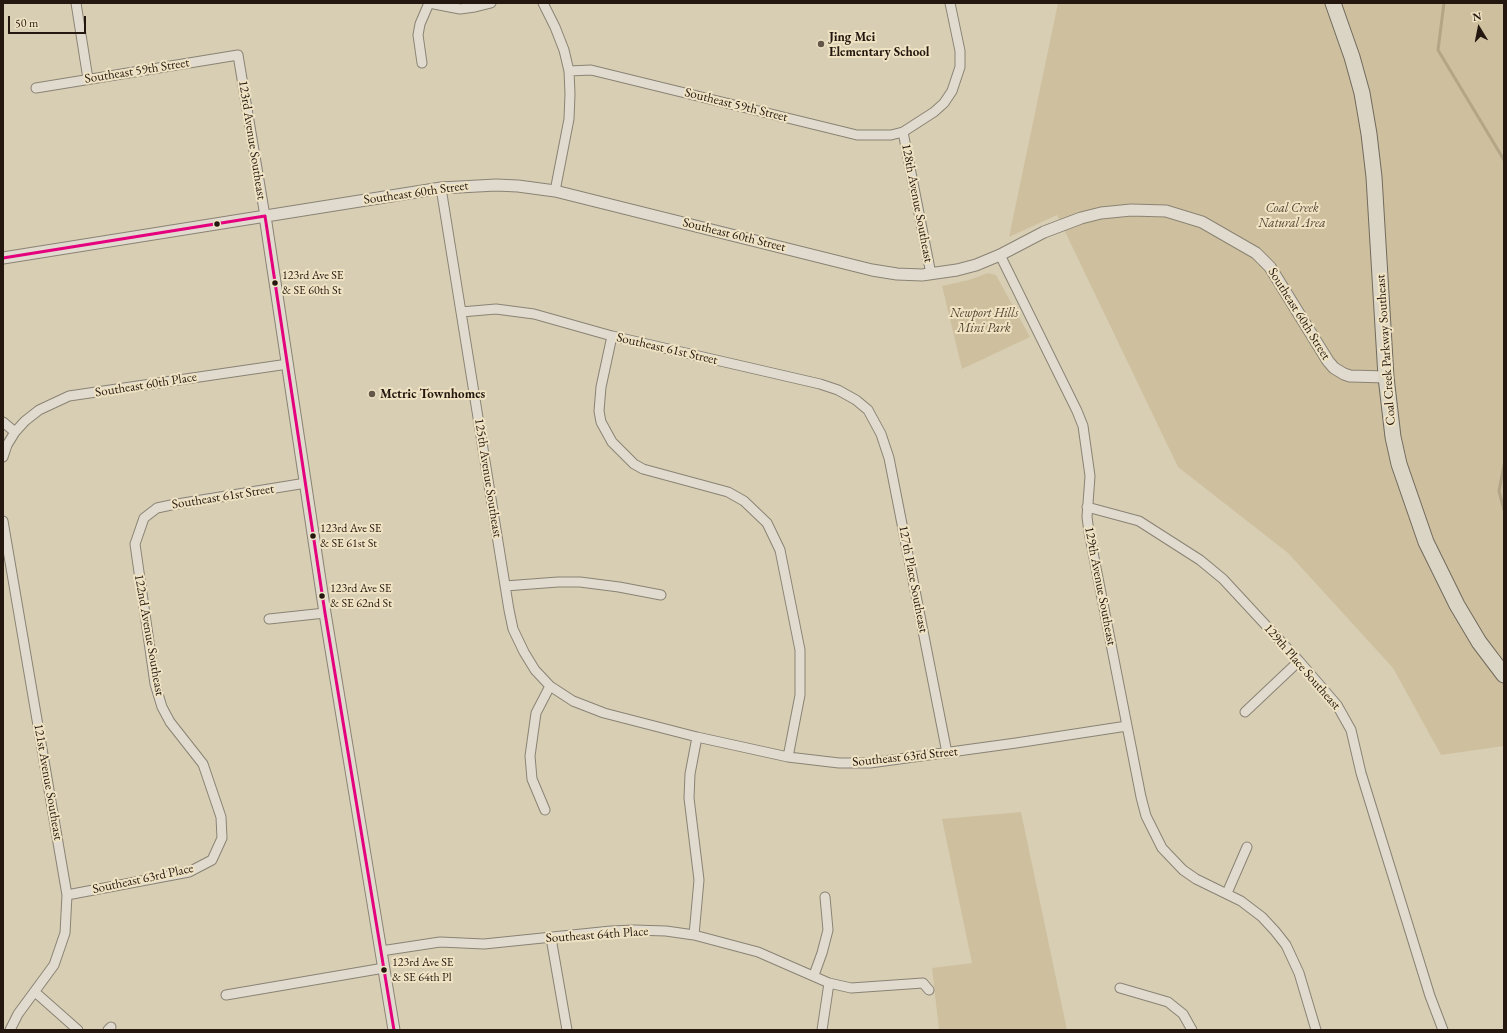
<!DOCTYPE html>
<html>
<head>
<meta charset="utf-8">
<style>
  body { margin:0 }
  #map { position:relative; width:1507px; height:1033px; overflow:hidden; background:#d8ceb4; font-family:"EB Garamond",serif }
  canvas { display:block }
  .frame { position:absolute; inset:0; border:4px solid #24170f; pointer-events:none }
  .north { position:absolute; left:1459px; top:8px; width:40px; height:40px; -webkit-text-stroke:3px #efe3c4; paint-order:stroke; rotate:350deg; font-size:11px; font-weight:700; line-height:16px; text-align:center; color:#24170f }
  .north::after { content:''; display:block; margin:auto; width:14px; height:18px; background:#24170f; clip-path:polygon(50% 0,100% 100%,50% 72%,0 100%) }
  .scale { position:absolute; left:8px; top:16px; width:78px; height:18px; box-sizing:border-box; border:2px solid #24170f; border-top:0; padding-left:5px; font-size:12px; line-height:14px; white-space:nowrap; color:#24170f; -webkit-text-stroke:3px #efe3c4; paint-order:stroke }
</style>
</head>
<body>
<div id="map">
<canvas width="1507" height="1033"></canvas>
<div class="frame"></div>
<div class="north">N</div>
<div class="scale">50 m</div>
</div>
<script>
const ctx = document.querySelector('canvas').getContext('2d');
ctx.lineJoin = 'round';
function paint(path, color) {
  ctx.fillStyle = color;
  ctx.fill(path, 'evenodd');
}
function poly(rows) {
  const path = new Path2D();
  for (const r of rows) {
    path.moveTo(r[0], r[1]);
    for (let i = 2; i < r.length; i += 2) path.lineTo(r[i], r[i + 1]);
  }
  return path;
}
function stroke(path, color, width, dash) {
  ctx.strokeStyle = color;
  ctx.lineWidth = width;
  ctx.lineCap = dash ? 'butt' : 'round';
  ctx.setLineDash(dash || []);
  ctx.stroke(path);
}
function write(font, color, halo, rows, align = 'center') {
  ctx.font = font + ' "EB Garamond",serif';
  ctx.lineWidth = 4;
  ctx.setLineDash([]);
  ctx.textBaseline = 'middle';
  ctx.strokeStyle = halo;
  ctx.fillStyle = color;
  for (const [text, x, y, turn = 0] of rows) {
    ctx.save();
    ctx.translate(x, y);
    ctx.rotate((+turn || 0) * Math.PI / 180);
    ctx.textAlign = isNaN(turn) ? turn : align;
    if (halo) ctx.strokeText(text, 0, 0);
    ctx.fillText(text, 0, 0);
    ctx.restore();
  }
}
paint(poly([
  [1058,3,1504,3,1504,746,1441,755,1393,668,1288,553,1178,467,1057,215,1009,237],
  [988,273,996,275,1030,337,962,369,942,286,969,280],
  [1021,812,1067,1030,939,1030,932,968,972,963,942,819]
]), '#cec09e');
stroke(poly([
  [1444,3,1438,50,1504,160],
  [1504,465,1499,491,1504,510]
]), '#b4a586', 3);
const minor = poly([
  [76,3,88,79],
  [429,3,460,9,475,7,491,3],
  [543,3,555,27,564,50,569,71,570,94,569,119,555,191],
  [422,63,418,35,420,24,429,3],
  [569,71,591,70,857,135,891,135,903,132,934,112,944,103,952,91,960,67,960,51,950,3],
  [36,88,238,55,265,216],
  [903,132,931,274],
  [441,188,509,610,513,629,524,652,535,670,550,686,573,701,604,713,697,737,788,757,839,763,870,763,1016,743,1127,726],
  [1000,255,1077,411,1083,426,1090,476,1087,517,1089,532,1141,797,1146,816,1162,848,1183,870,1196,879,1241,901,1262,917,1275,931,1286,945,1299,973,1316,1030],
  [461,312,496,309,534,314,612,336,820,384,838,390,856,400,868,410,881,434,889,458,947,753],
  [612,336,601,387,599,411,601,422,612,442,634,464,643,469,728,492,744,501,767,523,780,550,800,650,800,695,788,757],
  [3,422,15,432],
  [3,457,7,445,15,432,25,421,39,410,69,396,288,364],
  [1087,507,1139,521,1200,560,1223,579,1299,661,1337,705,1351,730,1361,773,1430,996,1443,1030],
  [3,521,67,895,65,933,54,965,18,1014,10,1030],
  [505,586,558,582,580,582,619,587,661,595],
  [269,619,325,613],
  [1245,712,1299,661],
  [545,810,532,779,530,756,536,713,550,686],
  [1227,893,1247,847],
  [67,895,189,872,212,860,222,838,221,817,203,764,170,722,162,707,155,684,135,544,144,518,157,508,171,505,306,483],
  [694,935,699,880,689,798,690,774,697,737],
  [551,938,567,1030],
  [381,951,440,942,484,944,611,931,634,930,666,931,694,935,758,952,829,983,851,988,923,983,929,990],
  [814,975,822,953,828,930,825,897],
  [1120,988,1168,1002,1183,1014,1192,1030],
  [35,992,78,1030],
  [226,995,384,968],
  [108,1030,111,1027],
  [822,1030,829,983]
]);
const tertiary = poly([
  [265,216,325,613,394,1030],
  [3,258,441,188,496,185,518,186,555,191,872,270,897,274,922,275,957,270,976,265,1000,255,1044,232,1081,218,1101,213,1131,210,1166,211,1202,222,1256,253,1270,267,1328,361,1334,368,1344,374,1350,376,1386,377]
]);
const primary = poly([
  [1333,3,1352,57,1362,93,1369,134,1374,177,1386,377,1393,437,1399,464,1426,542,1457,605,1479,642,1504,675]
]);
stroke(minor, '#8a8374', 11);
stroke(tertiary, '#8a8374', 13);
stroke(primary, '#716a5d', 17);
stroke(minor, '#e0dbce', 9);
stroke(tertiary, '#e0dbce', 11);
stroke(primary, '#dbd5c6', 15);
stroke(poly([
  [265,216,325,613,394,1030],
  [3,258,265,216]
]), '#e5007d', 3);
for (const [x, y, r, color] of [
  [821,44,4,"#635749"],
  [217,224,3.5,"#24170f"],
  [275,283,3.5,"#24170f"],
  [372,394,4,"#635749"],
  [313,536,3.5,"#24170f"],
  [322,596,3.5,"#24170f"],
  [384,970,3.5,"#24170f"]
]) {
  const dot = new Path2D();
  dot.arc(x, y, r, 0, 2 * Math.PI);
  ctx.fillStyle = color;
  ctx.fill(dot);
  stroke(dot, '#efe3c4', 1.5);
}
write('12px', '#24170f', '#efe3c4', [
  ["123rd Ave SE",282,276],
  ["& SE 60th St",282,291],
  ["123rd Ave SE",320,529],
  ["& SE 61st St",320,544],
  ["123rd Ave SE",330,589],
  ["& SE 62nd St",330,604],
  ["123rd Ave SE",392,963],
  ["& SE 64th Pl",392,978]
], 'left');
write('bold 13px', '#24170f', '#efe3c4', [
  ["Jing Mei",829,37],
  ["Elementary School",829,52],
  ["Metric Townhomes",380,394]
], 'left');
write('13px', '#24170f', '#efe3c4', [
  ["Southeast 59th Street",137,71,-9],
  ["Southeast 59th Street",736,105,14],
  ["123rd Avenue Southeast",252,140,81],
  ["Southeast 60th Street",416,193,-8],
  ["128th Avenue Southeast",917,203,79],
  ["Southeast 60th Street",734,235,14],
  ["Southeast 60th Street",1299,314,58],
  ["Southeast 61st Street",667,349,13],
  ["Coal Creek Parkway Southeast",1386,350,-94],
  ["Southeast 60th Place",146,385,-9],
  ["125th Avenue Southeast",488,478,81],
  ["Southeast 61st Street",223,497,-9],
  ["127th Place Southeast",913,579,79],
  ["129th Avenue Southeast",1100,586,79],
  ["122nd Avenue Southeast",149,635,80],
  ["129th Place Southeast",1302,667,49],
  ["Southeast 63rd Street",905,757,-6],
  ["121st Avenue Southeast",48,782,80],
  ["Southeast 63rd Place",143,879,-12],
  ["Southeast 64th Place",597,935,-4]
]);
write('italic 13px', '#554634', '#efe3c4', [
  ["Coal Creek",1292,208],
  ["Natural Area",1292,223],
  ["Newport Hills",984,313],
  ["Mini Park",984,328]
]);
</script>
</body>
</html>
